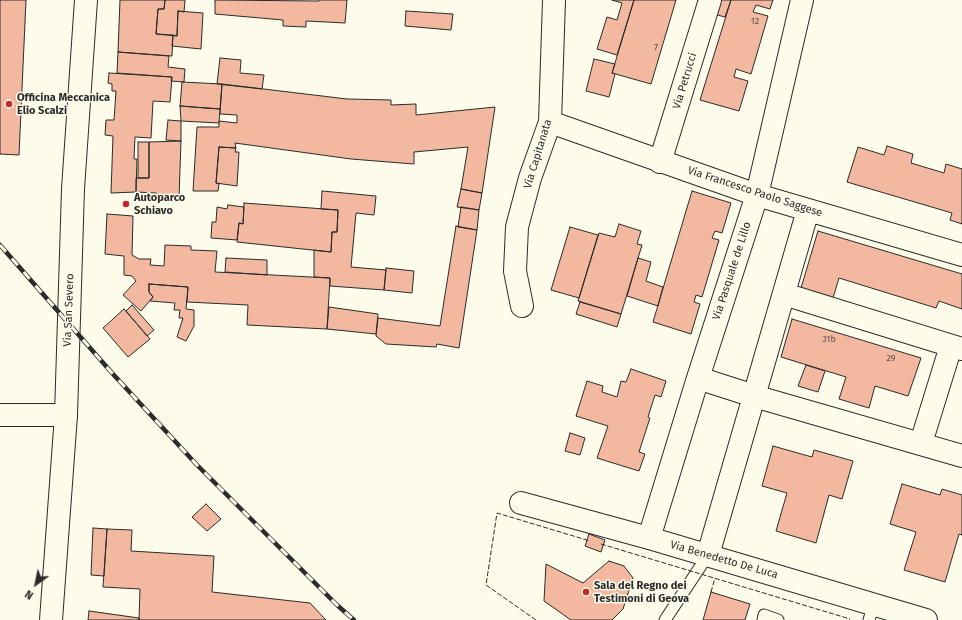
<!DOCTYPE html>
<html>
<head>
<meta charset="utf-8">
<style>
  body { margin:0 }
  #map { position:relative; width:962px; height:620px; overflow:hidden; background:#fdfbea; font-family:"Fira Sans",sans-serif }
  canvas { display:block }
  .north { position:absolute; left:16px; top:564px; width:40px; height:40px; -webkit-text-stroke:3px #fdfbea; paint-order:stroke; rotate:213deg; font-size:11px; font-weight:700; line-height:16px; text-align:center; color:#2b2b2b }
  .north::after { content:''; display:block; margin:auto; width:14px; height:18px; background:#2b2b2b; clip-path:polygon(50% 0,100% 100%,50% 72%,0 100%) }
</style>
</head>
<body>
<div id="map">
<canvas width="962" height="620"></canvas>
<div class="north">N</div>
</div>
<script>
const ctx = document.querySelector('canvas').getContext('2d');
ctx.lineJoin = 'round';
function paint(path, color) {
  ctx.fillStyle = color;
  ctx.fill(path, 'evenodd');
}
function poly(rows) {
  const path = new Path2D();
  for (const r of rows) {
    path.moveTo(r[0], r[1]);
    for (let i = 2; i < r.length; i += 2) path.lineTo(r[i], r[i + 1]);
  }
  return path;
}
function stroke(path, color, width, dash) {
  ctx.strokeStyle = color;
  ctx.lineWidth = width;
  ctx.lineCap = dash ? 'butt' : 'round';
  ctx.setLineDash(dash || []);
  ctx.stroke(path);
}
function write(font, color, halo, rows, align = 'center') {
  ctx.font = font + ' "Fira Sans",sans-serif';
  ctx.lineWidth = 3;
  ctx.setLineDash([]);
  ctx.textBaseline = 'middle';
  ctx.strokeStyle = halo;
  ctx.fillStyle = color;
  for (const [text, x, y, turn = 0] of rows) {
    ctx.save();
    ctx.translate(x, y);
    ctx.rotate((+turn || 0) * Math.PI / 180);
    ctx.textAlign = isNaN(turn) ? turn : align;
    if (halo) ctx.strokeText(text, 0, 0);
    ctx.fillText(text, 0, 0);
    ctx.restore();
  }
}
const building = poly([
  [0,0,26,0,19,155,0,154,0,0],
  [120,0,165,0,164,9,158,9,156,34,173,35,172,56,118,52,120,0],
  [165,0,185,0,184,12,178,11,177,36,156,34,158,9,164,9,165,0],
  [215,0,319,1,319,0,347,0,345,23,306,21,306,27,283,26,283,20,215,14,215,0],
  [612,0,634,0,617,55,597,49,607,17,617,20,622,3,612,0],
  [634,0,676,0,651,84,612,73,634,0],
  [709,0,731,0,725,17,706,12,709,0],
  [731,0,773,0,770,9,756,5,753,12,768,16,751,74,736,69,734,77,748,81,739,111,700,100,731,0],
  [178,11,203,13,201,49,172,46,173,35,177,36,178,11],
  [406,11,453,14,451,30,405,26,406,11],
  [118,52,169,56,168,67,185,69,184,82,171,81,172,77,117,73,118,52],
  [220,58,241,60,240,73,264,75,262,89,217,84,220,58],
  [594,59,615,64,612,73,615,74,609,97,586,91,594,59],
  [109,73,172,77,170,102,153,101,151,138,135,137,134,159,137,159,136,192,111,193,113,136,105,135,106,120,114,120,116,91,112,91,112,84,108,83,109,73],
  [182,82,222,84,220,109,180,106,182,82],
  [222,84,347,99,391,100,391,105,416,104,416,115,495,107,482,193,461,189,468,147,414,152,414,164,351,159,235,143,236,148,219,147,216,183,219,184,218,191,193,191,197,127,219,127,219,121,237,123,237,115,220,114,222,84],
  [180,106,220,109,219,123,181,121,180,106],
  [168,120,181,121,181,141,166,140,168,120],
  [181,141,179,198,163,197,163,199,156,199,156,193,136,192,136,178,149,178,149,142,181,141],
  [138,142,149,142,149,178,138,178,138,142],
  [887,146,913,154,911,163,944,173,946,164,962,169,962,224,950,220,952,213,847,182,858,147,884,155,887,146],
  [219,147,236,148,235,152,239,152,237,186,216,183,219,147],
  [461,189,482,193,479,210,457,207,461,189],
  [322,191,376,196,374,215,356,213,351,267,386,270,384,290,330,286,330,278,314,277,314,250,331,252,332,232,337,232,338,210,321,209,322,191],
  [692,191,731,203,722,233,715,231,712,238,719,240,702,297,696,295,694,302,700,304,691,334,653,322,692,191],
  [244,203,338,210,337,232,332,232,331,252,237,242,239,223,243,224,244,203],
  [228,205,244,207,243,224,239,223,237,240,211,238,212,222,216,222,217,207,227,209,228,205],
  [461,207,479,210,477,230,458,227,461,207],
  [107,214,133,216,132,255,139,259,151,259,150,265,164,266,165,245,191,246,191,250,217,251,215,272,330,278,327,329,247,325,248,305,187,302,188,287,149,284,149,292,153,297,141,311,123,295,136,281,132,276,124,275,124,256,105,254,107,214],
  [619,224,641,231,637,244,642,245,621,314,578,301,599,233,615,237,619,224],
  [456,226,477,230,459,348,437,344,436,347,386,344,376,336,378,318,440,326,456,226],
  [570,227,598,235,579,298,551,290,570,227],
  [818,231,962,274,962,309,939,301,936,308,839,278,833,298,801,288,818,231],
  [226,258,267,260,267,275,225,272,226,258],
  [638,258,651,262,646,281,663,287,658,306,627,296,638,258],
  [386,268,414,271,412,293,384,290,386,268],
  [149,284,188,287,186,309,194,310,194,326,186,341,177,337,183,318,179,318,180,310,174,310,175,303,150,301,153,297,149,292,149,284],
  [580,302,621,314,617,327,576,314,580,302],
  [132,305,154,330,147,336,126,311,132,305],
  [329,307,378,314,376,334,327,329,329,307],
  [124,309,150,339,128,357,103,328,124,309],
  [792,319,921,358,908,396,875,386,869,408,839,399,846,377,781,357,792,319],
  [806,365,825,371,818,392,798,386,806,365],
  [631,369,666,381,661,397,655,395,648,417,650,418,639,452,645,454,639,471,597,458,608,426,576,416,587,381,603,386,602,392,617,397,621,381,626,382,631,369],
  [570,433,585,438,580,455,565,451,570,433],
  [773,446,812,457,814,450,853,461,842,499,829,495,816,543,776,531,787,493,762,486,773,446],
  [902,484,940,495,942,489,962,495,962,535,959,534,945,582,904,570,916,532,890,524,902,484],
  [206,504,221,519,207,531,192,517,206,504],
  [93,528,107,529,104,576,91,575,93,528],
  [107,529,132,530,131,551,214,556,212,592,310,603,326,620,139,620,140,589,103,587,107,529],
  [589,534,605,540,601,552,585,546,589,534],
  [609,561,624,566,633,578,623,609,612,620,571,620,544,601,546,564,583,583,609,561],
  [711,592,750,604,745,620,703,620,711,592],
  [89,611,139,618,139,620,88,620,89,611]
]);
paint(building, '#f2b8a0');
stroke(building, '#2b2b2b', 1);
const lane = poly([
  [665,620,708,555],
  [763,620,764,615,778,620],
  [869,620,874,604]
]);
const street = poly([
  [550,122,757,195,962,255],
  [660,162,710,0],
  [784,294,962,349],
  [522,306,515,271,517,227,530,178,550,122,554,0],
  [698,378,754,396,962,456],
  [0,415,66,415],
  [921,443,951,346],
  [521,503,649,538,926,620],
  [649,538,698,378,757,195,802,0],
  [708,555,808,210]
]);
const secondary = poly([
  [51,620,66,415,73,189,86,0]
]);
stroke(lane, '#2b2b2b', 13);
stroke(street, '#2b2b2b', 24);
stroke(secondary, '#2b2b2b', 24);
stroke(lane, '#fdfbea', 11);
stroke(street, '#fdfbea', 22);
stroke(secondary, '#fdfbea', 22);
const rail = poly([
  [0,245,112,373,197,465,337,605,354,620]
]);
stroke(rail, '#2b2b2b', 4.5);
stroke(rail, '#fdfbea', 3, [9]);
stroke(poly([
  [601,544,850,619],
  [711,592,715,578],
  [536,620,486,585,497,513,590,541]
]), '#2b2b2b', 1, [5, 2]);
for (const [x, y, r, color] of [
  [9,104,4,"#c62828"],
  [126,204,4,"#c62828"],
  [586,592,4,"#c62828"]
]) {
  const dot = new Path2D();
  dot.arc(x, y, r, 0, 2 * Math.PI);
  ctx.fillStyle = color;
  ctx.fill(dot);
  stroke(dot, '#fdfbea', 1.5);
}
write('9px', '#5d4e48', null, [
  ["12",755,21],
  ["7",656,47],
  ["31b",829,339],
  ["29",891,358]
]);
write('11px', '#2b2b2b', '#fdfbea', [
  ["Via Petrucci",685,81,-73],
  ["Via Capitanata",538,154,-73],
  ["Via Francesco Paolo Saggese",755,192,18],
  ["Via Pasquale de Lillo",732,271,-72],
  ["Via San Severo",69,310,-88],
  ["Via Benedetto De Luca",724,560,16]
]);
write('bold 11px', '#2b2b2b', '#fdfbea', [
  ["Officina Meccanica",17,98],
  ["Elio Scalzi",17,111],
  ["Autoparco",134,198],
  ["Schiavo",134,211],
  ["Sala del Regno dei",594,586],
  ["Testimoni di Geova",594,599]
], 'left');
</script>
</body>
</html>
